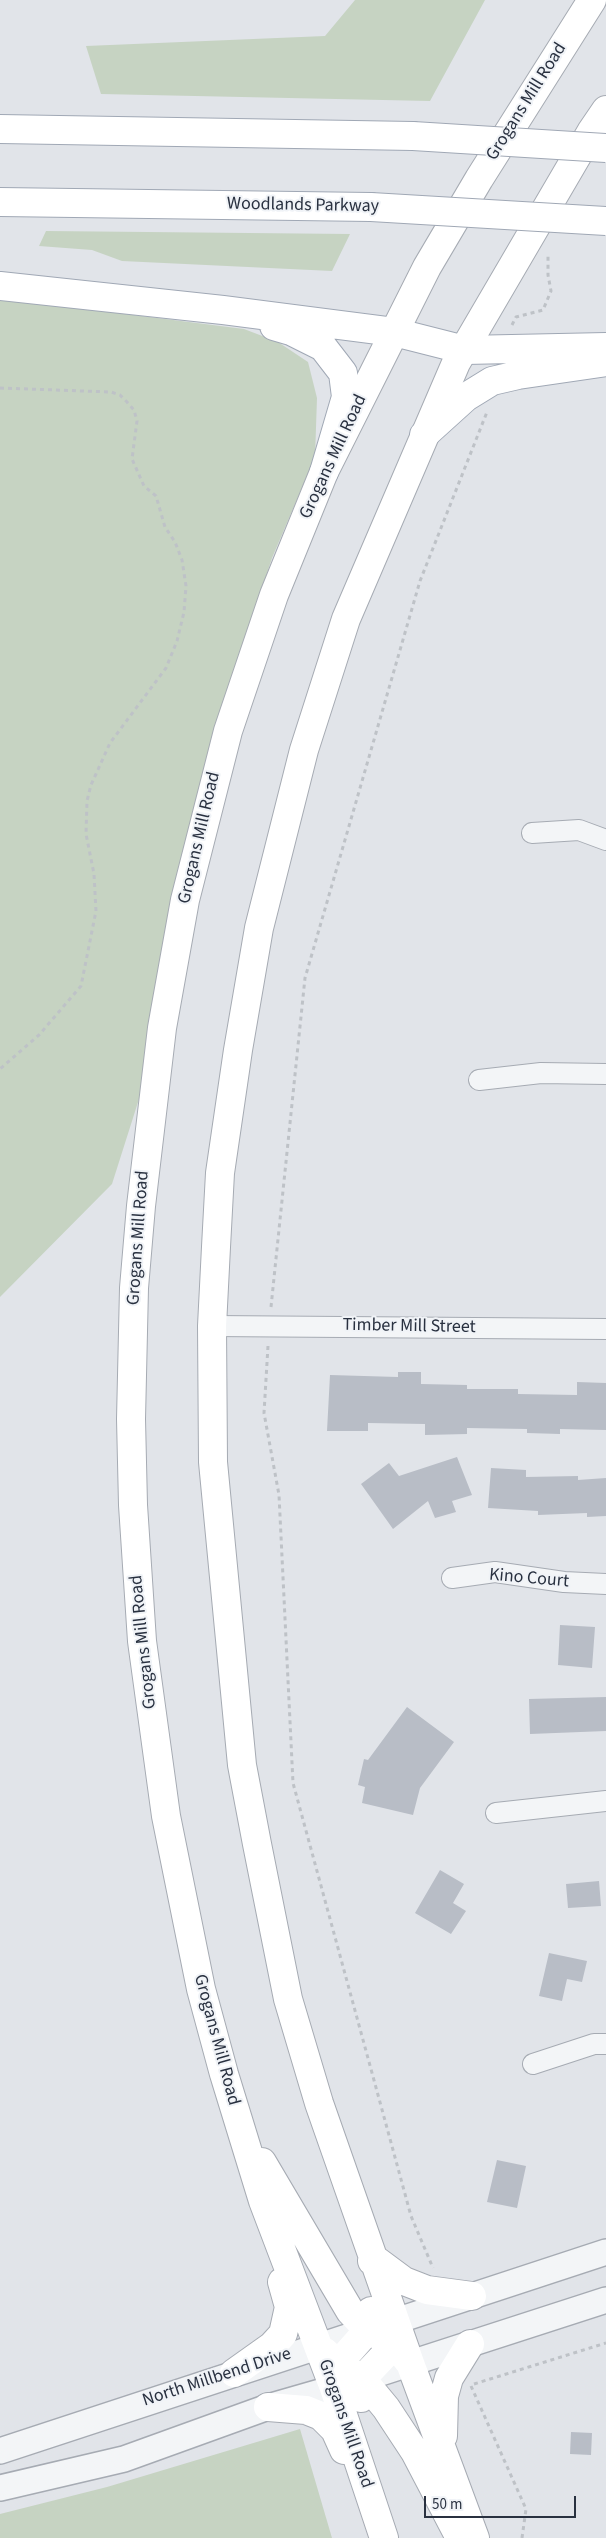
<!DOCTYPE html>
<html>
<head>
<meta charset="utf-8">
<style>
  body { margin:0 }
  #map { position:relative; width:606px; height:2538px; overflow:hidden; background:#e1e4e9; font-family:"Source Sans 3",sans-serif }
  canvas { display:block }
  .scale { position:absolute; left:424px; top:2496px; width:152px; height:22px; box-sizing:border-box; border:2px solid #293140; border-top:0; padding-left:6px; font-size:15px; line-height:18px; white-space:nowrap; color:#293140; -webkit-text-stroke:4px #f0f3f7; paint-order:stroke }
</style>
</head>
<body>
<div id="map">
<canvas width="606" height="2538"></canvas>
<div class="scale">50 m</div>
</div>
<script>
const ctx = document.querySelector('canvas').getContext('2d');
ctx.lineJoin = 'round';
function paint(path, color) {
  ctx.fillStyle = color;
  ctx.fill(path, 'evenodd');
}
function poly(rows) {
  const path = new Path2D();
  for (const r of rows) {
    path.moveTo(r[0], r[1]);
    for (let i = 2; i < r.length; i += 2) path.lineTo(r[i], r[i + 1]);
  }
  return path;
}
function stroke(path, color, width, dash) {
  ctx.strokeStyle = color;
  ctx.lineWidth = width;
  ctx.lineCap = dash ? 'butt' : 'round';
  ctx.setLineDash(dash || []);
  ctx.stroke(path);
}
function write(font, color, halo, rows, align = 'center') {
  ctx.font = font + ' "Source Sans 3",sans-serif';
  ctx.lineWidth = 4;
  ctx.setLineDash([]);
  ctx.textBaseline = 'middle';
  ctx.strokeStyle = halo;
  ctx.fillStyle = color;
  for (const [text, x, y, turn = 0] of rows) {
    ctx.save();
    ctx.translate(x, y);
    ctx.rotate((+turn || 0) * Math.PI / 180);
    ctx.textAlign = isNaN(turn) ? turn : align;
    if (halo) ctx.strokeText(text, 0, 0);
    ctx.fillText(text, 0, 0);
    ctx.restore();
  }
}
paint(poly([
  [355,0,485,0,430,101,101,94,86,46,325,36],
  [46,231,350,234,332,271,122,261,92,250,39,246],
  [0,298,244,329,278,342,308,362,317,398,315,457,272,558,232,678,178,868,139,1099,112,1184,0,1297],
  [300,2429,332,2538,0,2538,0,2514,107,2487]
]), '#c6d3c2');
paint(poly([
  [398,1372,421,1372,421,1384,467,1385,467,1389,518,1389,518,1394,577,1395,577,1382,606,1383,606,1430,560,1429,560,1434,527,1433,527,1429,467,1428,467,1434,425,1435,425,1424,368,1423,368,1431,327,1431,330,1375,398,1377],
  [457,1457,472,1495,452,1501,456,1512,435,1518,428,1501,393,1529,361,1484,389,1463,399,1476],
  [491,1468,526,1470,526,1477,578,1476,578,1480,606,1478,606,1516,587,1517,587,1513,538,1515,538,1511,488,1508],
  [560,1625,595,1627,592,1668,558,1665],
  [606,1697,606,1731,530,1734,529,1699],
  [407,1707,454,1742,420,1788,413,1815,362,1803,365,1787,358,1785,364,1759,368,1760],
  [440,1870,464,1884,453,1903,466,1911,451,1934,415,1913],
  [599,1881,601,1906,568,1908,566,1884],
  [549,1953,587,1961,582,1982,567,1979,562,2001,539,1996],
  [497,2160,526,2166,517,2208,487,2202],
  [571,2432,592,2433,591,2455,570,2454]
]), '#b8bdc6');
const minor = poly([
  [532,833,579,830,606,840],
  [479,1080,541,1073,606,1074],
  [212,1326,606,1329],
  [452,1578,495,1572,564,1582,606,1584],
  [496,1813,606,1801],
  [533,2064,594,2044,606,2044]
]);
const tertiary = poly([
  [0,2451,606,2252],
  [0,2488,124,2459,268,2407,334,2388,606,2300]
]);
const secondary = poly([
  [262,2162,350,2311,368,2330,395,2344,408,2361],
  [372,2261,373,2258,404,2281,427,2290,472,2296],
  [325,2352,338,2364,362,2379,386,2408,415,2452,460,2538],
  [234,2373,272,2346,283,2334,289,2307,282,2282],
  [334,2388,338,2364,368,2330,371,2311],
  [361,2398,362,2379,395,2344,396,2326],
  [268,2407,306,2410,321,2416,335,2430,344,2450],
  [443,2436,444,2396,449,2378,470,2344],
  [384,2538,334,2388,263,2201,224,2074,201,1989,166,1816,142,1641,133,1505,131,1419,134,1288,141,1206,162,1028,185,900,228,731,274,595,324,472,427,267,479,179,592,0],
  [475,2538,410,2363,319,2103,288,1999,257,1844,242,1765,213,1462,212,1326,216,1247,220,1173,238,1050,259,928,304,750,346,619,456,363,591,132,606,110]
]);
const primary = poly([
  [0,129,413,136],
  [0,202,371,207],
  [0,286,223,310,394,332,465,350,606,347],
  [274,326,291,331,323,347,343,373,346,397,324,472],
  [424,435,466,397,492,381,518,375,606,362]
]);
stroke(minor, '#a6abb3', 22);
stroke(tertiary, '#a6abb3', 28);
stroke(secondary, '#a6abb3', 30);
stroke(primary, '#a0a8b5', 30);
stroke(poly([
  [512,325,516,317,543,310,551,291,548,275,548,255],
  [0,388,111,392,120,395,127,402,134,410,137,421,132,459,144,486,156,496,165,527,175,542,182,560,186,586,184,612,177,641,166,668,110,743,91,785,87,801,86,834,94,874,96,911,81,986,39,1035,0,1069],
  [271,1307,305,978,420,581,487,412],
  [268,1346,264,1413,279,1495,293,1783,411,2216,433,2268],
  [474,2384,606,2343],
  [471,2386,526,2509,522,2538]
]), '#bec2c7', 3, [4, 4]);
stroke(minor, '#f3f5f7', 20);
stroke(tertiary, '#f3f5f7', 25);
stroke(secondary, '#fff', 28);
stroke(primary, '#fff', 28);
const primaryBridge = poly([
  [413,136,606,148],
  [371,207,606,221]
]);
stroke(primaryBridge, '#a0a8b5', 30, []);
stroke(primaryBridge, '#fff', 28);
write('18px', '#293140', '#f0f3f7', [
  ["Grogans Mill Road",527,102,-58],
  ["Woodlands Parkway",303,206,1],
  ["Grogans Mill Road",334,457,-65],
  ["Grogans Mill Road",200,838,-77],
  ["Grogans Mill Road",139,1238,-86],
  ["Timber Mill Street",409,1327,1],
  ["Kino Court",529,1579,5],
  ["Grogans Mill Road",144,1642,-96],
  ["Grogans Mill Road",216,2040,75],
  ["North Millbend Drive",217,2378,-18],
  ["Grogans Mill Road",345,2424,71]
]);
</script>
</body>
</html>
